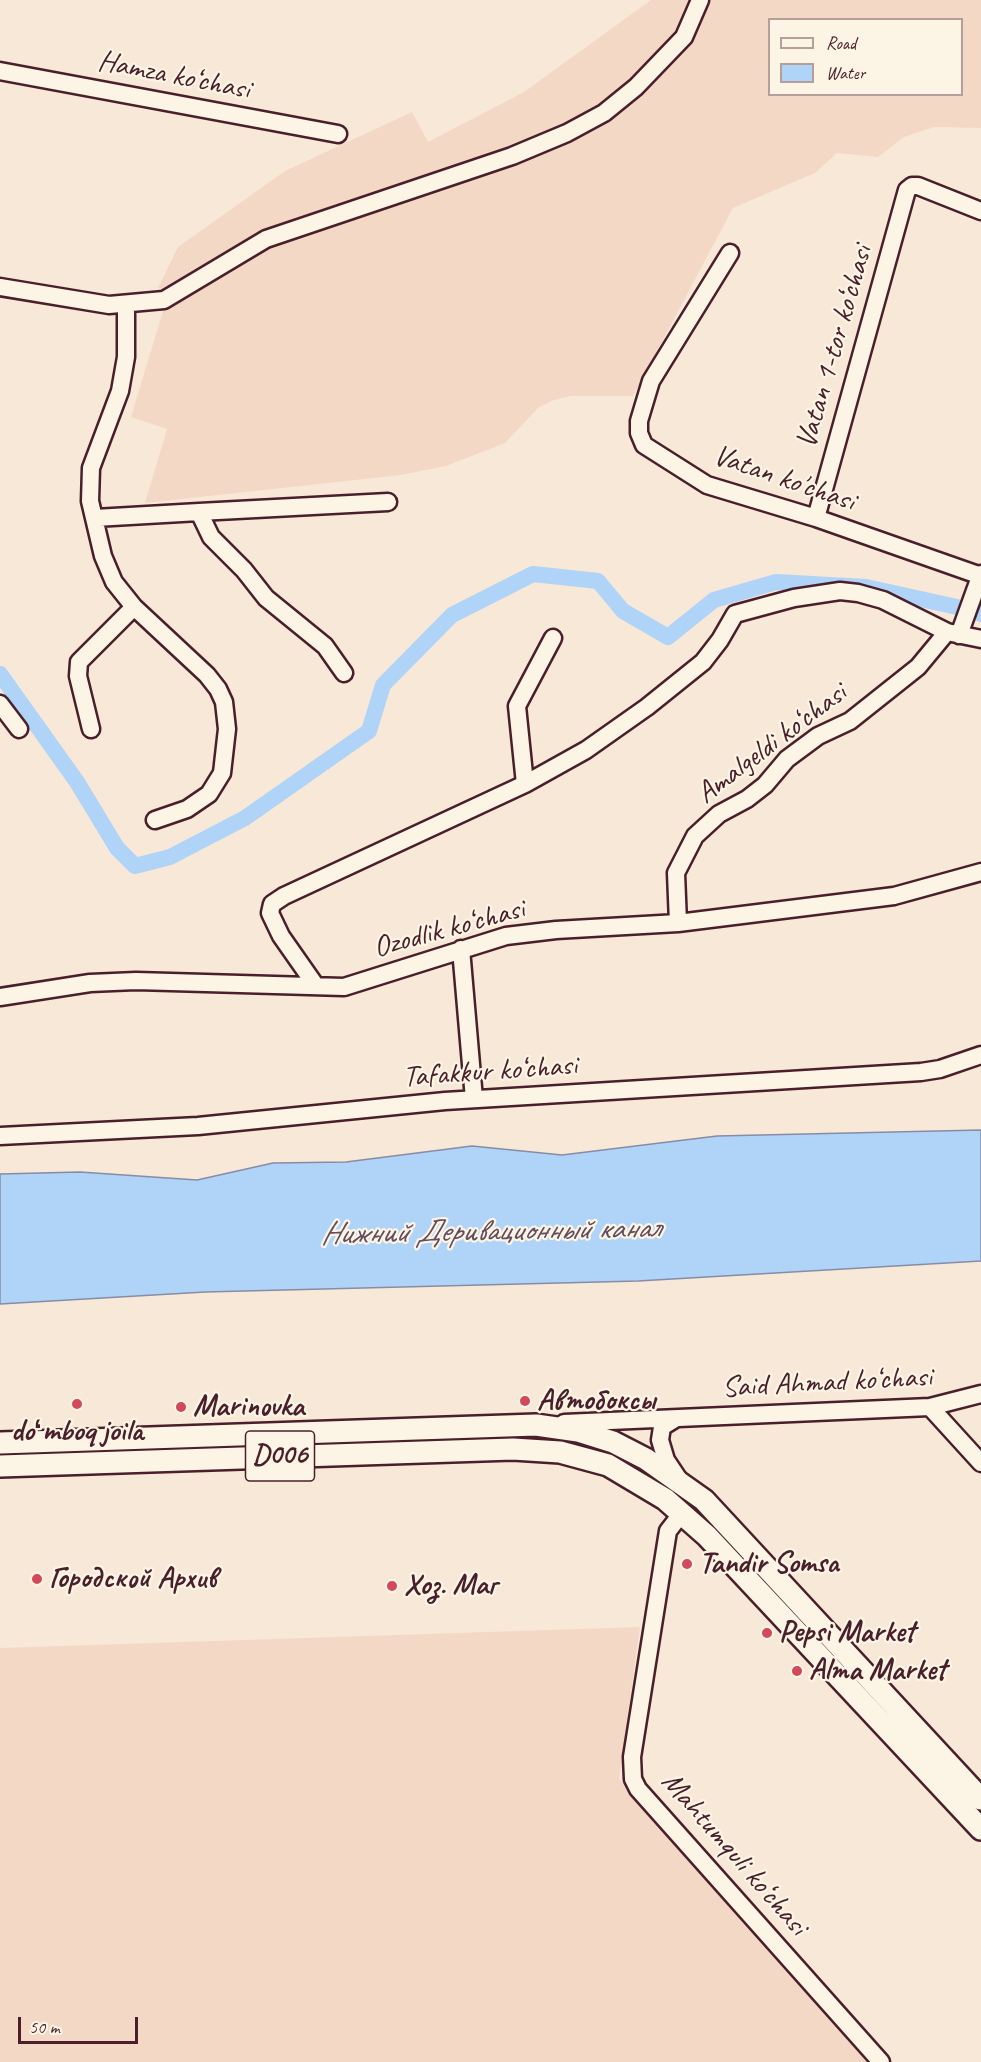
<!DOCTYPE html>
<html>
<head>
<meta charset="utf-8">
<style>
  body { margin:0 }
  #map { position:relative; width:981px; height:2062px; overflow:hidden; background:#f8e8d7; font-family:Caveat,sans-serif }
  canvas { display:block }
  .legend { position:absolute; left:768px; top:18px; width:195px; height:78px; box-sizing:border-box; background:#fcf5e5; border:2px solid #b59f9b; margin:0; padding:8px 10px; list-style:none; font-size:18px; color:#4a1f2b }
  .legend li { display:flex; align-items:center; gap:12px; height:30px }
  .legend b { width:30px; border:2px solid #b59f9b }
  .scale { position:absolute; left:18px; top:2017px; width:120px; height:27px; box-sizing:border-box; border:3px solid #4a1f2b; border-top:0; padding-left:8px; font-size:18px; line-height:21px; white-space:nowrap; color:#4a1f2b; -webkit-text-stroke:4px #fcf5e5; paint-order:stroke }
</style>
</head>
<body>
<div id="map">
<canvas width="981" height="2062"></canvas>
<ul class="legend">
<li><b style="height:8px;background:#fcf5e5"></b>Road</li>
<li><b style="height:16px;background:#afd4f8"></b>Water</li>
</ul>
<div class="scale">50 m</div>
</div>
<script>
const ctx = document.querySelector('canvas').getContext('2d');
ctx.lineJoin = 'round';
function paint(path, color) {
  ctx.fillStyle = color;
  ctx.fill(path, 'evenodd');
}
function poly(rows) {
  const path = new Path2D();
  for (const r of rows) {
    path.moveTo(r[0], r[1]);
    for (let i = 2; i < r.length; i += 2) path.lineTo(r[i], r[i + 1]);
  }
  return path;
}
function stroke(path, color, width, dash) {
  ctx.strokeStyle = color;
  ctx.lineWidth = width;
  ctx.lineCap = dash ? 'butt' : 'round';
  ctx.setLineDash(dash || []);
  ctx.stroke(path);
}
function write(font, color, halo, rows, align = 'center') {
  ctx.font = font + ' Caveat,sans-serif';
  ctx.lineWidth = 4.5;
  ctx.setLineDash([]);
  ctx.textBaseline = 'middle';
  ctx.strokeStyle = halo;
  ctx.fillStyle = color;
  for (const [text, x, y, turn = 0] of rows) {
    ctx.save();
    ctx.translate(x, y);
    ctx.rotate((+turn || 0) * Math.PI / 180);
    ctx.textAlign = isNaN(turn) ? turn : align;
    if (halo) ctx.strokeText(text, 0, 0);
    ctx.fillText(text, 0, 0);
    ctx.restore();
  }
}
paint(poly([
  [651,0,981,0,981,128,934,127,904,137,878,157,837,153,815,173,733,208,633,396,571,396,554,400,539,407,505,443,446,466,401,475,145,503,167,429,131,417,169,291,158,288,178,247,285,171,412,112,428,142,524,92],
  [770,20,962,20,962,94,770,94],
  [640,1627,619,1779,873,2062,0,2062,0,1648]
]), '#f4d8c6');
const water = poly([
  [981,1130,981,1261,638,1281,205,1292,0,1304,0,1174,80,1172,197,1180,273,1163,346,1162,472,1146,562,1155,717,1136,981,1130]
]);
paint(water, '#afd4f8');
stroke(water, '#878ca6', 1.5);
stroke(poly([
  [980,613,981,614],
  [0,674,77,782,117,848,135,866,170,857,245,818,369,731,383,685,452,615,533,574,598,581,623,611,668,637,714,600,776,582,866,587,957,607]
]), '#afd4f8', 16);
const minor = poly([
  [0,71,338,134],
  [730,253,651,381,639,421,639,433,644,445,707,485,816,518,981,576],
  [0,287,109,305,164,300,266,239,512,156,567,133,604,113,636,87,684,37,700,0],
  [126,304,126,357,120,391,91,468,90,501,103,556,114,582,134,607,207,675,218,689,224,702,227,729,222,773,209,794,187,809,155,820],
  [199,512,388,502],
  [95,518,199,512,211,537,244,570,266,598,325,646,344,673],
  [816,518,907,190,912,186,918,186,981,211],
  [959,635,981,574],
  [0,704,19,729],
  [91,729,78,676,79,662,134,607],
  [525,784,517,706,553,638],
  [678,923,676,873,695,836,719,814,747,799,765,785,787,759,818,736,850,721,918,667,947,632],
  [461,949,474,1099],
  [316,986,281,936,270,913,272,904,284,896,525,784,586,750,647,707,703,662,720,640,735,614,794,598,840,591,858,593,883,600,947,632,981,639],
  [0,997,90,983,136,981,344,987,506,936,556,930,678,923,894,896,981,872],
  [0,1136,198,1126,445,1101,921,1072,940,1069,981,1055],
  [930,1407,981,1463],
  [675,1419,662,1427,660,1440,666,1460,678,1478],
  [564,1423,930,1407,981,1394],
  [682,1513,668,1531,632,1757,633,1779,638,1789,881,2062]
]);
const major = poly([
  [0,1443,536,1425,578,1431,613,1442,646,1459,704,1500,981,1799],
  [0,1466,513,1449,560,1452,608,1465,665,1499,707,1536,981,1829]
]);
stroke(minor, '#4a1f2b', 21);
stroke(major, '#4a1f2b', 26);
stroke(minor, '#fcf5e5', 16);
stroke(major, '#fcf5e5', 21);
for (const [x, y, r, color] of [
  [525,1401,6,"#d1495b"],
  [77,1404,6,"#d1495b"],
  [181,1407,6,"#d1495b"],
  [687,1564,6,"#d1495b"],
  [37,1579,6,"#d1495b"],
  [392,1586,6,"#d1495b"],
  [767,1633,6,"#d1495b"],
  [797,1671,6,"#d1495b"]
]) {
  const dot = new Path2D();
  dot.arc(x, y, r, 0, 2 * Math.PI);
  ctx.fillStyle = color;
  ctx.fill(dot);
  stroke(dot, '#fcf5e5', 2);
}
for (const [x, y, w] of [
  [280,1456,69]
]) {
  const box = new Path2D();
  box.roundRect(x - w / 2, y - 25, w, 50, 4.5);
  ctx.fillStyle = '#fcf5e5';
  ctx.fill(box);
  stroke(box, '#4a1f2b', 1.5);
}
write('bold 28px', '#4a1f2b', null, [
  ["D006",280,1456]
]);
write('30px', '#4a1f2b', '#fcf5e5', [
  ["Hamza ko‘chasi",174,76,11],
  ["Vatan 1-tor ko‘chasi",835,347,-74],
  ["Vatan ko'chasi",784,479,19],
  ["Amalgeldi ko‘chasi",772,744,-37],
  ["Ozodlik ko‘chasi",449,929,-15],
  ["Tafakkur ko‘chasi",490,1072,-4],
  ["Said Ahmad ko‘chasi",827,1383,-3],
  ["Mahtumquli ko‘chasi",734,1854,49]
]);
write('bold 30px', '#4a1f2b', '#fcf5e5', [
  ["Автобоксы",537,1401],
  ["Marinovka",193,1407],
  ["doʻmboq joila",77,1432,"center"],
  ["Tandir Somsa",699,1564],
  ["Городской Архив",49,1579],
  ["Хоз. Маг",404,1586],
  ["Pepsi Market",779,1633],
  ["Alma Market",809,1671]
], 'left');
write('italic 32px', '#634c5e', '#fcf5e5', [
  ["Нижний Деривационный канал",490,1232,-1]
]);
</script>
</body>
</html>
